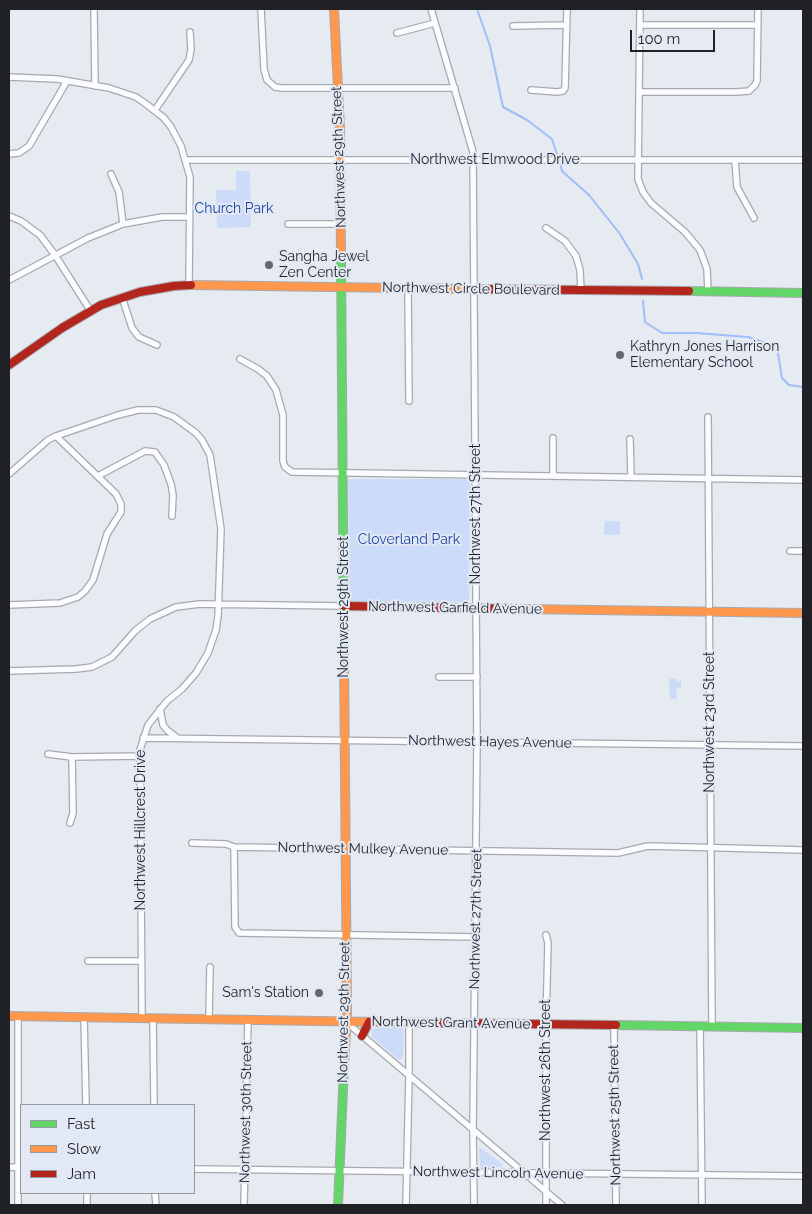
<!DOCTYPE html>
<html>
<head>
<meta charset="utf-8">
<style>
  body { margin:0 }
  #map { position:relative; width:812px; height:1214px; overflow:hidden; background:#e6eaf1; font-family:Raleway,sans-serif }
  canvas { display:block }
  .frame { position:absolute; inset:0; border:10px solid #1f2126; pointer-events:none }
  .legend { position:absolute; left:20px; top:1104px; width:175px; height:90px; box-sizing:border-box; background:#e2e9f5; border:1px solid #9499a2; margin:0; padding:6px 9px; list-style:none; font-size:15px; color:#1f2126 }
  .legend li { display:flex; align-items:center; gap:10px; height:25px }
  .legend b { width:25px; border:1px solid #9499a2 }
  .scale { position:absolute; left:630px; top:30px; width:85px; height:22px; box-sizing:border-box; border:2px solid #1f2126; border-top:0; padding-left:6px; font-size:15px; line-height:18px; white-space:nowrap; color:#1f2126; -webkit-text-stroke:4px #e2e9f5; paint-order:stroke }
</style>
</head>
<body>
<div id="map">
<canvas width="812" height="1214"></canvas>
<div class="frame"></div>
<ul class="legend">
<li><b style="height:6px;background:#63d668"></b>Fast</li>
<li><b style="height:6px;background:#ff974d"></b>Slow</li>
<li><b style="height:6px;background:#b3261e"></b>Jam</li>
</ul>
<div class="scale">100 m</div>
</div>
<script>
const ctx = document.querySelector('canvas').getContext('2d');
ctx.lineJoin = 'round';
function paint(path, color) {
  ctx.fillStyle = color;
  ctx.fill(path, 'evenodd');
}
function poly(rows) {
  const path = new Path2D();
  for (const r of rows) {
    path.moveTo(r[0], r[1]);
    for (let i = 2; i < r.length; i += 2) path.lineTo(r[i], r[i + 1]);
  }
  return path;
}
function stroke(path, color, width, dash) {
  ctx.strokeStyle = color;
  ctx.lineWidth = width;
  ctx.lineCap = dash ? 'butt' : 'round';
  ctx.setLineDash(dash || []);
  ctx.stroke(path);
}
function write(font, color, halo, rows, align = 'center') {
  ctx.font = font + ' Raleway,sans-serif';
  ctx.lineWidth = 4;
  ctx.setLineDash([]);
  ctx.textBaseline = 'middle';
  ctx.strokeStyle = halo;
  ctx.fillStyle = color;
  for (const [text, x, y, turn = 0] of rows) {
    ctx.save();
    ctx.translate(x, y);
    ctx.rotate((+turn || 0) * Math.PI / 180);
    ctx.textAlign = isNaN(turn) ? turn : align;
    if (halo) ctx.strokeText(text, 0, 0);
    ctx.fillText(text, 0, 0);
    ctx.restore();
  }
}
paint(poly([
  [236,171,250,171,251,227,217,228,216,190,236,190],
  [348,479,470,479,469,602,349,601],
  [605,521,620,521,620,535,604,535],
  [669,679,676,679,677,681,681,681,681,688,676,689,677,699,670,699],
  [402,1027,404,1031,403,1056,402,1059,399,1060,372,1037,371,1034,372,1030,375,1028],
  [479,1147,503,1164,501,1167,480,1168]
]), '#ccdbf7');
stroke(poly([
  [477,9,490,46,503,107,527,120,552,139,558,158],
  [560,162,562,171,589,195,620,234,638,264,642,279],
  [643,301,645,322,662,333,696,333,748,337,777,347,782,378,789,385,803,387]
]), '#9fbdf9', 2);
const street = poly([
  [94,9,95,86],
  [261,9,264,69,267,80,275,87,281,88,455,88],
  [431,9,473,152,477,742,473,1130,474,1205],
  [640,9,638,179,643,192,651,203,685,232,700,250,707,269,708,292],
  [640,25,758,25],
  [513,26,566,25],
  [397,33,435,23],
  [9,77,57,79,109,88,136,97,146,104,164,118,171,127,181,146,190,177,189,285],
  [531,90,557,92,563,91,565,88,567,9],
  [639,92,736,92,749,91,755,85,757,81,758,9],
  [155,110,189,60,191,49,190,32],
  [9,154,19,153,29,146,67,81],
  [186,160,803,160],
  [735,160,737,187,754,218],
  [111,174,119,192,123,224],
  [9,216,21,221,40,235,55,255,90,310],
  [288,224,341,224],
  [546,228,565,241,576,256,580,270,581,291],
  [9,280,88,238,123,224,162,217,189,217],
  [408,288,409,401],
  [122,297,132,328,139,337,157,345],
  [240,359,258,369,267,376,276,390,283,415,283,461,285,467,292,472,803,480],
  [708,417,712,1027],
  [553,438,553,475],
  [630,439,631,477],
  [9,474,48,440,56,436,118,415,138,410,156,410,174,417,196,433,202,440,210,455,221,529,218,616,216,630,208,653,196,673,182,689,167,701,148,725,140,750,142,1018],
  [98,476,145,451,155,452,164,465,171,484,173,495,172,516],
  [790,551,803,551],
  [9,605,60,603,78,597,85,591,93,580,107,534,121,512,121,504,116,494,56,436],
  [9,671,76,669,92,667,112,657,135,631,150,619,176,607,200,604,344,606],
  [439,677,477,677],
  [160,709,163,725,167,730,176,737],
  [143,738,803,746],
  [48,754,72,757,140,756],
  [70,823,73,813,72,757],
  [192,843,226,844,234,847,618,853,648,846,803,850],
  [234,847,235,927,239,933,476,937],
  [88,961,140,961],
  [18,1016,18,1205],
  [84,1017,86,1105],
  [153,1018,154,1105],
  [209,1019,210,967],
  [346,1022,562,1205],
  [614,1026,616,1205],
  [700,1027,702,1205],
  [9,1167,21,1168],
  [194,1169,803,1176],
  [87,1193,87,1205],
  [155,1193,156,1205],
  [244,1205,248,1020],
  [406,1205,409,1076,409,1023],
  [546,1205,546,1024,548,943,546,935]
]);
const fast = poly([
  [341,256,344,655],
  [689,291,803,293],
  [616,1025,803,1028],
  [338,1205,344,1067]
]);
const slow = poly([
  [334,9,340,129,341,256],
  [191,285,469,289],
  [523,609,803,613],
  [344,655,347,1012,344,1067],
  [9,1016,443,1023]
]);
const jam = poly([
  [469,289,689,291],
  [9,365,62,328,101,305,140,292,174,286,191,285],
  [344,606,523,609],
  [443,1023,616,1025],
  [362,1036,369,1022]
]);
stroke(street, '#a7a9ae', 8);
stroke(fast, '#a7a9ae', 10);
stroke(slow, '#a7a9ae', 10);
stroke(jam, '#a7a9ae', 10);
stroke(street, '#fbfcfd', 5.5);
stroke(fast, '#63d668', 8);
stroke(slow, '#ff974d', 8);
stroke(jam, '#b3261e', 8);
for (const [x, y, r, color] of [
  [269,265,5,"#65676d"],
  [620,355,5,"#65676d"],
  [319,993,5,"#65676d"]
]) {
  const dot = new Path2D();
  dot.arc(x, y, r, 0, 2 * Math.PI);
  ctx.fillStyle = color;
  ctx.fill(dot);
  stroke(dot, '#e2e9f5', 2);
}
write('14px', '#1f2126', '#e2e9f5', [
  ["Northwest 29th Street",339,157,-92],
  ["Northwest Elmwood Drive",495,160],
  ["Northwest Circle Boulevard",471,289,1],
  ["Northwest 27th Street",476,514,-90],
  ["Northwest 29th Street",344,607,-90],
  ["Northwest Garfield Avenue",455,608,1],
  ["Northwest 23rd Street",710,722,-90],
  ["Northwest Hayes Avenue",490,742,1],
  ["Northwest Hillcrest Drive",141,830,-90],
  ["Northwest Mulkey Avenue",363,849,1],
  ["Northwest 27th Street",476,919,-89],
  ["Northwest 29th Street",344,1012,-89],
  ["Northwest Grant Avenue",451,1023,1],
  ["Northwest 26th Street",546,1070,-90],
  ["Northwest 30th Street",246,1112,-89],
  ["Northwest 25th Street",615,1115,-91],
  ["Northwest Lincoln Avenue",498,1173,1]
]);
write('14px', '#1d45a3', '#e2e9f5', [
  ["Church Park",234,209],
  ["Cloverland Park",409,540]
]);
write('14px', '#1f2126', '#e2e9f5', [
  ["Sangha Jewel",279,257],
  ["Zen Center",279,273],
  ["Kathryn Jones Harrison",630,347],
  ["Elementary School",630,363],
  ["Sam's Station",309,993,"right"]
], 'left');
</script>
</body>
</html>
